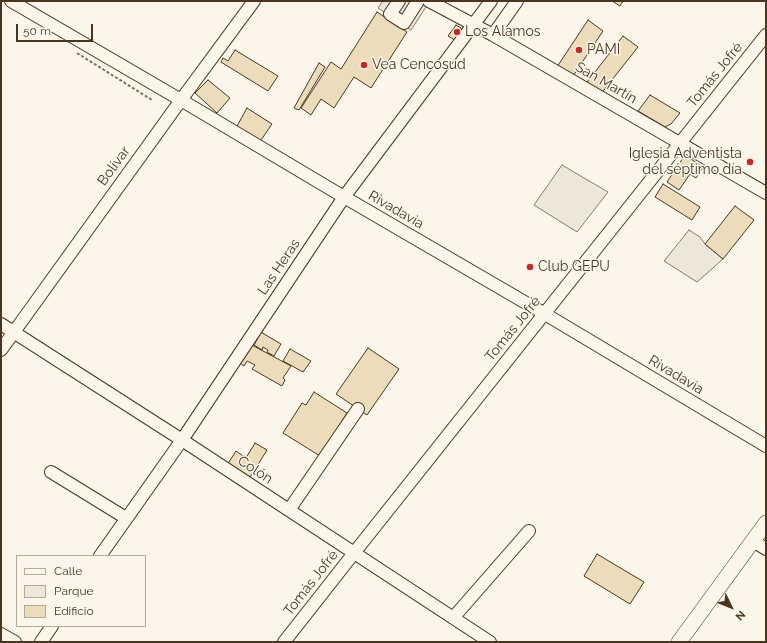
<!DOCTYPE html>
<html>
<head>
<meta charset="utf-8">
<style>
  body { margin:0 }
  #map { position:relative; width:767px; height:643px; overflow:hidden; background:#fbf6e9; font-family:Raleway,sans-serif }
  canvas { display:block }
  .frame { position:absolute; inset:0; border:2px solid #4a3520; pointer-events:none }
  .legend { position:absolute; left:16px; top:555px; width:130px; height:72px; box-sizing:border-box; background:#fbf6e9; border:1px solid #b4a999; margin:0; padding:5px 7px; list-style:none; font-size:12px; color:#4a3520 }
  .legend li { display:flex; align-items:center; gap:8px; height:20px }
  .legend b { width:20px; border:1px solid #b4a999 }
  .north { position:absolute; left:711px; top:587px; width:40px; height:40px; -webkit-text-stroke:3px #fbf6e9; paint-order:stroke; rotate:133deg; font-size:11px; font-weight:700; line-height:16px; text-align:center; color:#4a3520 }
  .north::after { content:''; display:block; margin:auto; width:14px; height:18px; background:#4a3520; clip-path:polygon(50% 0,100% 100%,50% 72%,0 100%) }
  .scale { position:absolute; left:16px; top:24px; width:77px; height:18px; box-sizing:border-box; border:2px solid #4a3520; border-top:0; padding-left:5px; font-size:12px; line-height:14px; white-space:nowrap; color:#4a3520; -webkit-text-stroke:3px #fbf6e9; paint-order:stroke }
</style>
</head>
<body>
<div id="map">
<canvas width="767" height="643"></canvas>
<div class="frame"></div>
<ul class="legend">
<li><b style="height:5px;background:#fbf6e9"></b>Calle</li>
<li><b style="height:11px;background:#ede6d9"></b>Parque</li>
<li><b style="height:11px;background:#ecdcbc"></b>Edificio</li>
</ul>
<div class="north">N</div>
<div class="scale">50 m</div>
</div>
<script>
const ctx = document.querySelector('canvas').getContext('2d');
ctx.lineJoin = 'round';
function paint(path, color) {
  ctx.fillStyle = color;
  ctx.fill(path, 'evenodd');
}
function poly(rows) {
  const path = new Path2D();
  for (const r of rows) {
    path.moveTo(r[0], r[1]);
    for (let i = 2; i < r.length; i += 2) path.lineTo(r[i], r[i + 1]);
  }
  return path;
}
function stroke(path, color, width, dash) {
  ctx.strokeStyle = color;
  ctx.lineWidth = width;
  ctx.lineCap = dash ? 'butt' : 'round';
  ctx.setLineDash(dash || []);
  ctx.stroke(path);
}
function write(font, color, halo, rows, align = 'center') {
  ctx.font = font + ' Raleway,sans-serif';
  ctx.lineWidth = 3;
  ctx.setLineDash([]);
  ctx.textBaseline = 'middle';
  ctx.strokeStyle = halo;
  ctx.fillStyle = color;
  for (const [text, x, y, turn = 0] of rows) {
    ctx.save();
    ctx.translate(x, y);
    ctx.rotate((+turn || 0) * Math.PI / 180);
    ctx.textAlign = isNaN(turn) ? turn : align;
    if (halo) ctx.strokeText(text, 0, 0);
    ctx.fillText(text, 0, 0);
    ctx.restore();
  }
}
const green = poly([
  [562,165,608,192,577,232,534,205,562,165]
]);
paint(green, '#ede6d9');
stroke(green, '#887966', 1);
const parking = poly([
  [383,1,417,1,426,7,411,30,378,8,383,1],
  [689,230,700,237,705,244,723,259,697,282,664,261,689,230]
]);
paint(parking, '#ede7d9');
stroke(parking, '#887966', 1);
const building = poly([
  [612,1,623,1,620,6,612,1],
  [377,12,407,32,371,88,354,77,334,108,321,99,311,115,301,108,331,62,341,69,377,12],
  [588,20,603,31,571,79,555,70,588,20],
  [456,25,461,28,463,36,458,42,448,36,456,25],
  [623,36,638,47,600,95,584,86,623,36],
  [235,50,278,76,268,91,221,62,223,58,228,61,235,50],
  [319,63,325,67,299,110,294,108,319,63],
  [208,80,230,98,217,113,195,93,208,80],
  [650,95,680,113,671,124,665,127,638,111,650,95],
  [247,108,272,124,259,143,236,128,247,108],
  [685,155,703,167,696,178,690,174,679,190,667,182,685,155],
  [663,184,700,207,692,220,655,197,663,184],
  [735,206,754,220,723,259,705,244,735,206],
  [259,331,281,344,274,356,267,352,268,350,263,347,262,350,254,345,258,338,256,337,259,331],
  [250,344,291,366,283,378,285,380,282,386,252,369,255,365,247,361,244,366,240,363,250,344],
  [368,348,399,369,367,415,336,394,368,348],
  [290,349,311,361,303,372,283,361,290,349],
  [314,392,347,413,320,456,283,433,302,403,306,405,314,392],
  [255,443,267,450,249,479,227,465,236,451,246,458,255,443],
  [597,554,644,582,630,604,584,576,597,554]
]);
paint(building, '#ecdcbc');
stroke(building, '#4a3520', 1);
const minor = poly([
  [11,1,181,100,344,197,545,314,766,446],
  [399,1,390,14,404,23,418,1],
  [429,1,493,35,766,193],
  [493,35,517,1],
  [1,324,182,440,490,642],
  [1,350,181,100,254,1],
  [51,472,126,518],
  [289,510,358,409],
  [753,541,766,549],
  [100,556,182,440,344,197,491,1],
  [453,618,529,531],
  [1,634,15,642],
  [41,642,52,626],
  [284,642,354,553,766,35]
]);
const major = poly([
  [679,642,766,523]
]);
stroke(minor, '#4a3520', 14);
stroke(major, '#4a3520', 16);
stroke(poly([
  [77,53,152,100]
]), '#7f6f5c', 2, [3, 2]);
stroke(minor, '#fbf6e9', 12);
stroke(major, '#fbf6e9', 15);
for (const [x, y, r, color] of [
  [457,32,4,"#c62828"],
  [579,50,4,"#c62828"],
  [364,65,4,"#c62828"],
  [750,162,4,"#c62828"],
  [530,267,4,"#c62828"]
]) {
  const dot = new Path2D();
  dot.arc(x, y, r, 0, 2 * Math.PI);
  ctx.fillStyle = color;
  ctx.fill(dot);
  stroke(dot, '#fbf6e9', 1.5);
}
write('14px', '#4a3520', '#fbf6e9', [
  ["Los Alamos",465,32],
  ["PAMI",587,50],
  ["Vea Cencosud",372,65],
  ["Iglesia Adventista",742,154,"right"],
  ["del séptimo día",742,170,"right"],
  ["Club GEPU",538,267]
], 'left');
write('14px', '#4a3520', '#fbf6e9', [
  ["Tomás Jofré",715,75,-51],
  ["San Martín",606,83,30],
  ["Bolívar",114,166,-54],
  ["Rivadavia",396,210,30],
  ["Las Heras",279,267,-56],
  ["Tomás Jofré",513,329,-51],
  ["Rivadavia",676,375,31],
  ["Colón",255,470,33],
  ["Tomás Jofré",311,583,-52]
]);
</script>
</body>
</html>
